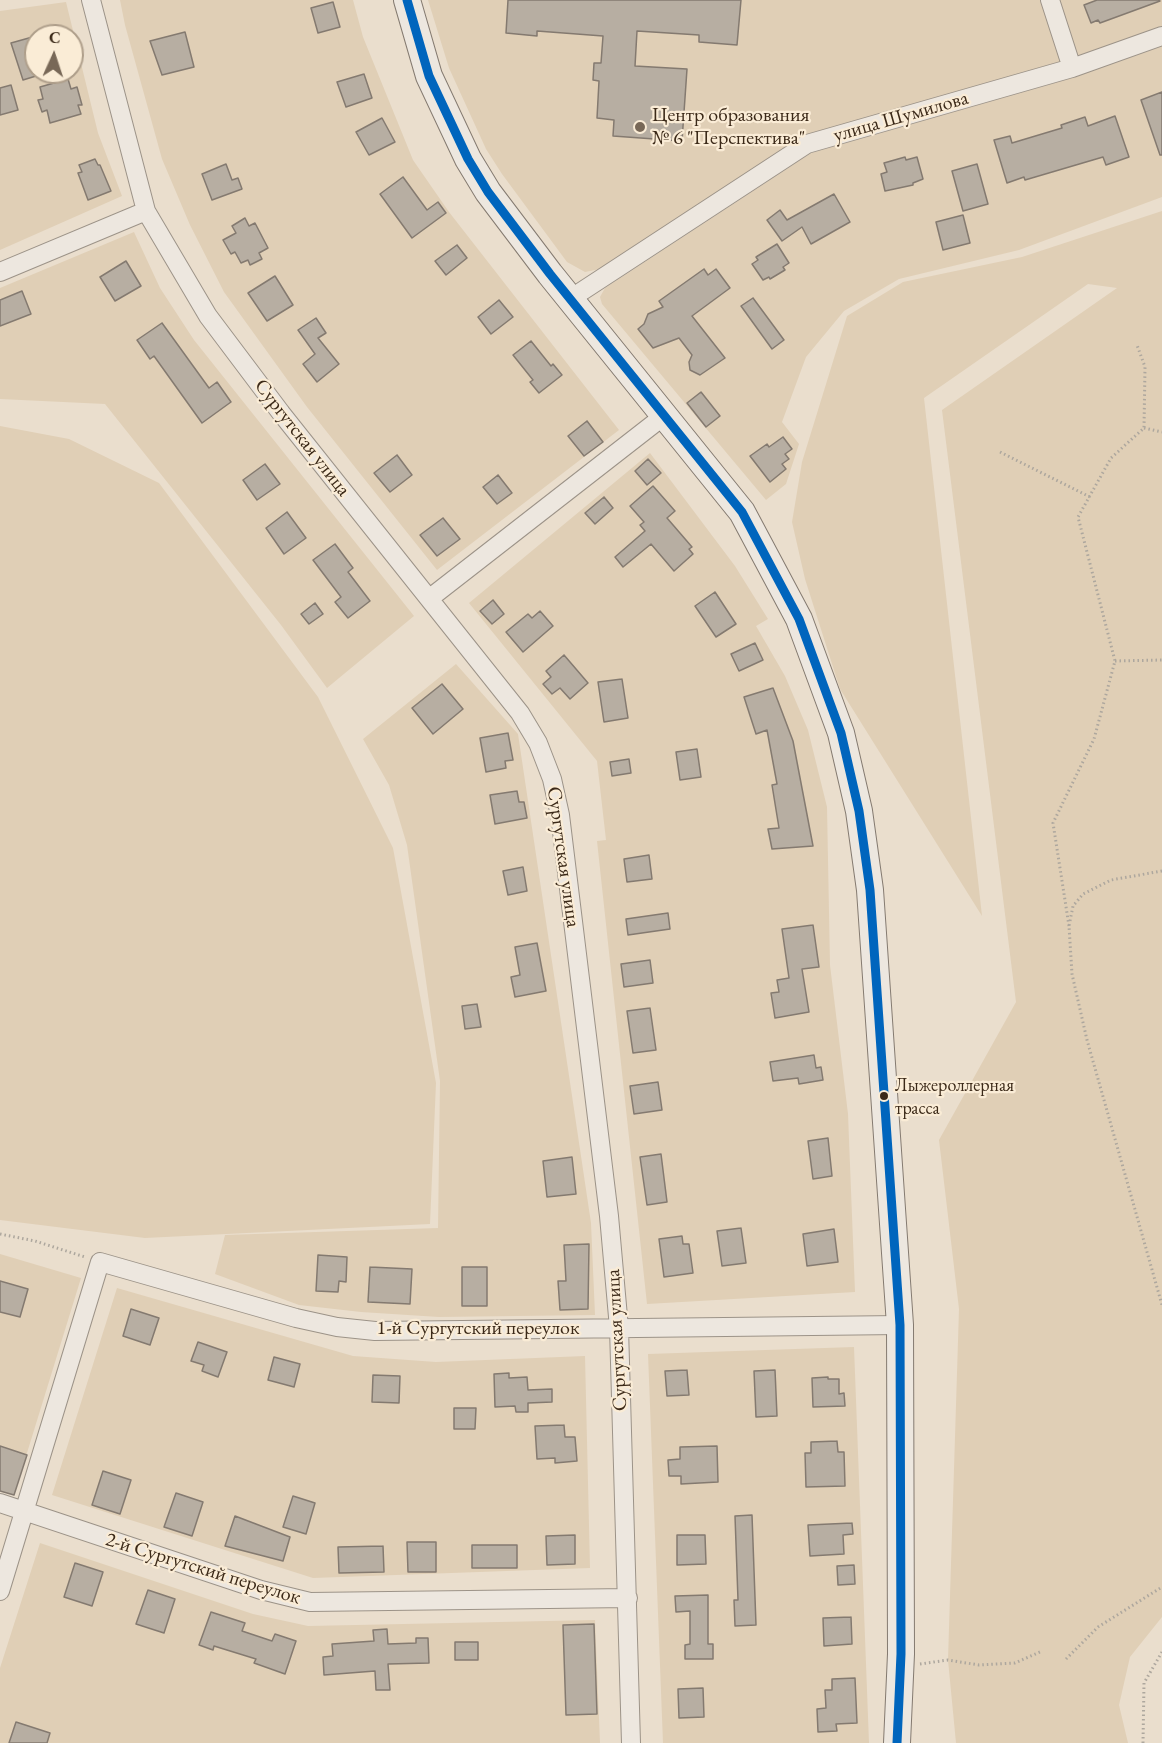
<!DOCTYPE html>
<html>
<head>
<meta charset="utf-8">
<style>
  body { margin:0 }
  #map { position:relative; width:1162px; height:1743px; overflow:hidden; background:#eadecd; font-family:"EB Garamond",serif }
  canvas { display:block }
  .north { position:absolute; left:24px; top:24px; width:60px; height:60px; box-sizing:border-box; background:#faecd6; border:2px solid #ae9e8a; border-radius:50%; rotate:3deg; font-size:16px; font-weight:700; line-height:24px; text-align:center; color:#3b2918 }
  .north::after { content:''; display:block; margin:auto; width:21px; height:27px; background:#786857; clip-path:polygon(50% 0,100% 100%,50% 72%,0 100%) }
</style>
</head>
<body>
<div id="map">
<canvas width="1162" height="1743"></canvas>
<div class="north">С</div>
</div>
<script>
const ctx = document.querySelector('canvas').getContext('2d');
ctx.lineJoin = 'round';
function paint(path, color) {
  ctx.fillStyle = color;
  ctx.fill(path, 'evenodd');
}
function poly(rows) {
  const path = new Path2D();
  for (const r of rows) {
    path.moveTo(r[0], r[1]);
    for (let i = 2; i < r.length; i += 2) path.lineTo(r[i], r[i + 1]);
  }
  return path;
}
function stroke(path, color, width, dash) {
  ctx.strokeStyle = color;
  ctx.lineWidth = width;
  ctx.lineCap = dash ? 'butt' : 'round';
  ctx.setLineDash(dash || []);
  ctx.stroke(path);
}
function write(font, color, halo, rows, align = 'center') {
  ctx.font = font + ' "EB Garamond",serif';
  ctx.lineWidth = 4.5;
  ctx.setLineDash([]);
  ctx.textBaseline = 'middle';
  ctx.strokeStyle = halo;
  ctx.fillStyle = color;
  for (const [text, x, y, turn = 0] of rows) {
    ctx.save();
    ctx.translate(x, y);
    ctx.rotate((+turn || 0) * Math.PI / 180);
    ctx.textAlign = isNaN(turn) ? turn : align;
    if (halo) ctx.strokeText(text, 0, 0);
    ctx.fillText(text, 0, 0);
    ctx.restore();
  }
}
paint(poly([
  [120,0,353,0,363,37,413,160,449,212,619,430,437,570,307,407,224,292,190,225,162,159,125,25],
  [428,0,1162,0,1162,26,1069,59,803,136,600,269,585,272,567,262,502,174,486,149,449,68],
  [66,2,98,133,122,196,0,250,0,11],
  [36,36,72,36,72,72,36,72],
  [1162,46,1162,197,1019,250,899,279,844,311,806,357,782,422,799,444,786,484,766,500,602,304,600,297,605,288,811,153,1075,77],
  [1162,211,1162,1617,1130,1657,1119,1705,1128,1743,956,1743,948,1660,959,1309,939,1140,1016,1002,942,410,1117,288,1088,284,924,398,982,916,840,689,805,579,792,522,802,462,847,316,903,282,1022,257],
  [134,232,160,288,194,340,414,616,327,688,281,625,105,404,0,399,0,288],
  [0,426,69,439,159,483,318,697,393,848,436,1083,430,1224,145,1238,0,1220],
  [650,453,735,566,768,619,756,626,785,676,808,730,827,807,830,965,848,1114,855,1292,647,1304,597,841,606,840,597,761,469,603],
  [456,664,518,734,591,1223,595,1315,439,1317,361,1312,299,1305,215,1274,225,1235,438,1228,440,1081,407,845,389,785,363,739],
  [0,1254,81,1278,14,1495,0,1490],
  [117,1288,353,1356,436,1362,585,1356,590,1568,313,1578,52,1495],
  [854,1347,869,1743,663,1743,648,1354],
  [40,1543,253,1614,308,1626,595,1620,600,1743,0,1743,0,1668]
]), '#e0cfb6');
const building = poly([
  [508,0,741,0,737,45,699,42,699,35,637,31,635,66,687,69,682,141,613,136,614,120,597,118,599,81,593,80,594,63,601,63,603,36,537,31,537,36,506,33,508,0],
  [1097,0,1159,0,1160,1,1100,23,1098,20,1091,23,1084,5,1097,0],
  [333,2,340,27,318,33,311,8,333,2],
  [185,32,194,67,162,75,150,41,185,32],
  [36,36,36,76,23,80,11,43,36,36],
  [364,74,372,98,346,107,337,82,364,74],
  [68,79,71,89,77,87,82,105,78,105,81,114,50,123,47,110,42,112,38,100,43,99,40,87,68,79],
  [11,85,18,110,0,115,0,88,11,85],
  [1162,92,1162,155,1160,155,1141,100,1162,92],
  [1115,116,1129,157,1106,165,1103,157,1025,180,1024,177,1007,183,994,140,1010,136,1012,143,1062,128,1061,125,1085,117,1088,126,1115,116],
  [382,118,395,142,369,155,356,132,382,118],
  [905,157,906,160,917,157,923,179,913,183,913,185,885,191,881,174,887,172,884,163,905,157],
  [95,159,98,165,100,165,111,191,88,200,78,173,82,172,79,165,95,159],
  [226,164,232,180,238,178,242,189,212,200,202,174,226,164],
  [977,164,988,204,963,211,952,171,977,164],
  [403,177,427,210,438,202,446,213,412,238,380,194,403,177],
  [834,194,850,222,811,244,802,227,782,241,767,220,780,210,787,220,834,194],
  [963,215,970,243,943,250,936,222,963,215],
  [245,218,249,226,255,223,268,248,259,253,262,259,250,265,248,260,241,263,235,252,231,254,223,240,236,233,232,226,245,218],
  [777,244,789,263,783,267,785,270,770,279,769,277,763,280,752,264,758,260,756,257,777,244],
  [457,245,467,258,446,275,435,261,457,245],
  [126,261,141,286,115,301,100,277,126,261],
  [704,269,708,275,716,269,730,288,692,316,725,358,700,375,690,370,689,362,692,355,679,338,653,348,638,329,644,324,648,314,663,307,659,301,704,269],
  [275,276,293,305,267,321,248,293,275,276],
  [22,291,31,314,0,326,0,300,22,291],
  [753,298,784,340,772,349,741,306,753,298],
  [499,300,513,317,491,334,478,317,499,300],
  [316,318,326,333,318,338,339,364,317,382,303,364,315,354,298,330,316,318],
  [162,323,209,388,217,382,231,402,202,423,154,356,150,359,137,340,162,323],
  [531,341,551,366,553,364,562,375,539,393,530,382,533,380,513,355,531,341],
  [701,392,720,416,706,427,687,403,701,392],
  [587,421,603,442,584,456,568,436,587,421],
  [783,437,792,449,785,454,789,459,782,464,786,469,770,482,750,456,767,444,769,447,783,437],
  [397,455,412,475,390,492,374,473,397,455],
  [648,459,661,473,647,485,635,471,648,459],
  [265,464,280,484,257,500,243,480,265,464],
  [498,475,512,493,497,504,483,487,498,475],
  [653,486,675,511,667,518,692,547,689,549,693,554,674,571,651,544,623,567,615,557,645,531,640,525,644,522,630,506,653,486],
  [604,497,613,508,595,524,585,513,604,497],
  [287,512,306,538,284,554,266,528,287,512],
  [443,518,460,539,437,556,420,535,443,518],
  [335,544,353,568,348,572,370,601,348,618,335,602,341,597,313,560,335,544],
  [715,592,736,624,716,637,695,606,715,592],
  [493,600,504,614,492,624,480,611,493,600],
  [315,603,323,614,309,624,301,614,315,603],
  [540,611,553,626,523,652,506,632,528,614,532,618,540,611],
  [755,643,763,660,739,671,731,654,755,643],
  [564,655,588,683,570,699,560,688,552,694,543,684,551,677,546,671,564,655],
  [622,679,628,718,604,722,598,682,622,679],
  [442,684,463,709,433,734,412,708,442,684],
  [773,688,793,741,813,846,772,849,768,829,779,828,772,785,777,784,767,730,756,734,744,697,773,688],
  [508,733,513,760,505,761,506,768,486,772,480,738,508,733],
  [697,749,701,777,680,780,676,752,697,749],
  [629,759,631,773,612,776,610,762,629,759],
  [517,791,519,802,524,802,527,818,495,824,490,795,517,791],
  [649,855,652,879,627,882,624,859,649,855],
  [523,867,527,891,508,895,503,871,523,867],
  [668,913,670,929,628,935,626,919,668,913],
  [813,925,819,967,802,969,809,1012,775,1018,771,993,779,992,777,980,789,978,782,929,813,925],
  [537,943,546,991,515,997,511,977,520,975,515,947,537,943],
  [650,960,653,983,624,987,621,964,650,960],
  [477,1004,481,1027,465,1029,462,1006,477,1004],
  [650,1008,656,1050,633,1053,627,1011,650,1008],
  [814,1055,816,1068,821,1067,823,1080,799,1084,798,1078,773,1081,770,1062,814,1055],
  [658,1082,662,1110,634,1114,630,1086,658,1082],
  [828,1138,832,1176,813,1179,808,1141,828,1138],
  [661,1154,667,1202,647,1205,640,1157,661,1154],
  [572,1157,576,1194,547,1197,543,1161,572,1157],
  [741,1228,746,1263,722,1266,717,1231,741,1228],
  [834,1229,838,1262,807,1266,803,1234,834,1229],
  [682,1236,683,1244,689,1244,693,1273,664,1277,659,1239,682,1236],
  [589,1244,588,1309,560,1310,558,1281,566,1281,564,1245,589,1244],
  [318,1255,347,1257,346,1282,339,1281,338,1292,316,1291,318,1255],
  [370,1267,412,1269,410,1304,368,1302,370,1267],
  [462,1267,487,1267,487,1306,462,1306,462,1267],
  [0,1281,28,1289,20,1317,0,1312,0,1281],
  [131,1309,159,1318,150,1345,123,1336,131,1309],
  [198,1342,227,1352,218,1377,202,1371,204,1365,191,1361,198,1342],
  [274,1357,300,1364,294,1387,268,1380,274,1357],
  [687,1370,689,1395,667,1396,665,1371,687,1370],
  [775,1370,777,1416,756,1417,754,1371,775,1370],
  [509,1373,509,1378,527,1377,528,1390,552,1389,552,1402,528,1403,528,1412,516,1412,515,1406,495,1407,494,1374,509,1373],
  [373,1375,400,1376,399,1403,372,1402,373,1375],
  [828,1377,828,1379,839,1379,839,1394,844,1393,845,1406,813,1407,812,1378,828,1377],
  [454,1408,476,1408,475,1429,454,1429,454,1408],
  [564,1425,565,1437,575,1437,577,1461,555,1463,555,1458,537,1459,535,1426,564,1425],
  [837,1441,838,1452,844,1452,845,1486,806,1487,805,1453,811,1453,811,1442,837,1441],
  [0,1446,27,1455,14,1495,0,1491,0,1446],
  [717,1446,718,1482,681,1484,681,1476,669,1476,668,1460,680,1459,680,1447,717,1446],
  [103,1471,131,1480,120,1514,92,1505,103,1471],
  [176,1493,203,1502,192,1536,164,1527,176,1493],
  [293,1496,315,1503,306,1534,283,1527,293,1496],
  [752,1515,756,1625,735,1626,734,1600,738,1600,735,1516,752,1515],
  [235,1516,290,1537,283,1561,225,1546,235,1516],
  [852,1523,853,1534,843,1535,844,1554,810,1556,808,1525,852,1523],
  [575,1535,575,1564,547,1565,546,1536,575,1535],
  [677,1535,705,1535,706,1564,677,1565,677,1535],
  [407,1542,436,1542,436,1572,408,1572,407,1542],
  [472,1545,517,1545,517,1568,472,1568,472,1545],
  [383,1546,384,1572,339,1573,338,1547,383,1546],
  [75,1563,103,1572,92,1606,64,1597,75,1563],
  [854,1565,855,1584,838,1585,837,1566,854,1565],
  [148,1590,175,1599,164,1633,136,1624,148,1590],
  [708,1595,708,1644,713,1644,713,1659,685,1659,685,1645,690,1644,690,1611,676,1612,675,1596,708,1595],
  [211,1612,245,1623,242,1631,272,1641,275,1634,296,1641,285,1674,254,1663,256,1659,214,1646,213,1650,199,1645,211,1612],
  [851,1617,852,1644,824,1646,823,1618,851,1617],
  [594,1624,597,1714,566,1715,563,1625,594,1624],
  [387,1629,388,1644,416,1643,416,1638,428,1638,429,1663,388,1664,390,1690,376,1690,375,1671,324,1675,323,1657,333,1656,332,1644,374,1641,373,1630,387,1629],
  [455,1642,478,1642,478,1660,455,1660,455,1642],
  [855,1678,857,1723,836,1724,837,1731,818,1732,817,1709,826,1708,825,1690,832,1690,832,1679,855,1678],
  [703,1688,704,1717,679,1718,678,1689,703,1688],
  [16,1722,50,1733,47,1743,9,1743,16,1722]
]);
paint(building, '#b7aea2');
stroke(building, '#847a70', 1.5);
const street = poly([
  [91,0,146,211,208,316,281,413,520,713,538,743,552,779,560,815,609,1216,619,1328,631,1743],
  [1050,0,1072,68],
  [0,272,146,211],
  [570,299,807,144,1072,68,1162,36],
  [430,598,665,415],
  [0,1503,261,1590,310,1602,628,1598],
  [0,1591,100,1262,296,1318,337,1327,375,1331,900,1325]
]);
const secondary = poly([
  [407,0,429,76,468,159,488,192,550,274,742,512,799,619,841,733,859,811,870,890,900,1325,901,1654,897,1743]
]);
stroke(street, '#9c9388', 20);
stroke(secondary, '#847a70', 28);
stroke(poly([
  [1144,428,1162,432],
  [1000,452,1090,497],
  [1115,661,1162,660],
  [1162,871,1111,880,1083,894,1073,906,1069,926,1072,974,1087,1040,1162,1305],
  [1069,926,1053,823,1094,739,1115,661,1078,517,1111,458,1144,428,1145,367,1137,345],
  [0,1234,35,1241,85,1257],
  [1066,1659,1098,1627,1162,1587],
  [920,1664,948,1660,979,1665,1015,1663,1042,1651],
  [1143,1743,1144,1683,1162,1652]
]), '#ada79e', 3, [1.5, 3]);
stroke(street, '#ede7df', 18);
stroke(secondary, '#ede7df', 26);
stroke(poly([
  [407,0,429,76,468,159,488,192,550,274,742,512,799,619,841,733,859,811,870,890,900,1325,901,1654,897,1743]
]), '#0065bd', 9);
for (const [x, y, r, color] of [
  [640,127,6,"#786857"],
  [884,1096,5,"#3b2918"]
]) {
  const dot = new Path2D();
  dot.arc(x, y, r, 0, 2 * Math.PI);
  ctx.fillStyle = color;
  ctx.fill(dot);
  stroke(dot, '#faecd6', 2);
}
write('18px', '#3b2918', '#faecd6', [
  ["Лыжероллерная",895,1086],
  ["трасса",895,1109]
], 'left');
write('20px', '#3b2918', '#faecd6', [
  ["Центр образования",652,116],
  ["№ 6 \"Перспектива\"",652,139]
], 'left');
write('20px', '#3b2918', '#faecd6', [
  ["улица Шумилова",901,117,-16],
  ["Сургутская улица",302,438,52],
  ["Сургутская улица",563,857,82],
  ["1-й Сургутский переулок",478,1329],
  ["Сургутская улица",617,1340,-93],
  ["2-й Сургутский переулок",203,1569,17]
]);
</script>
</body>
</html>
